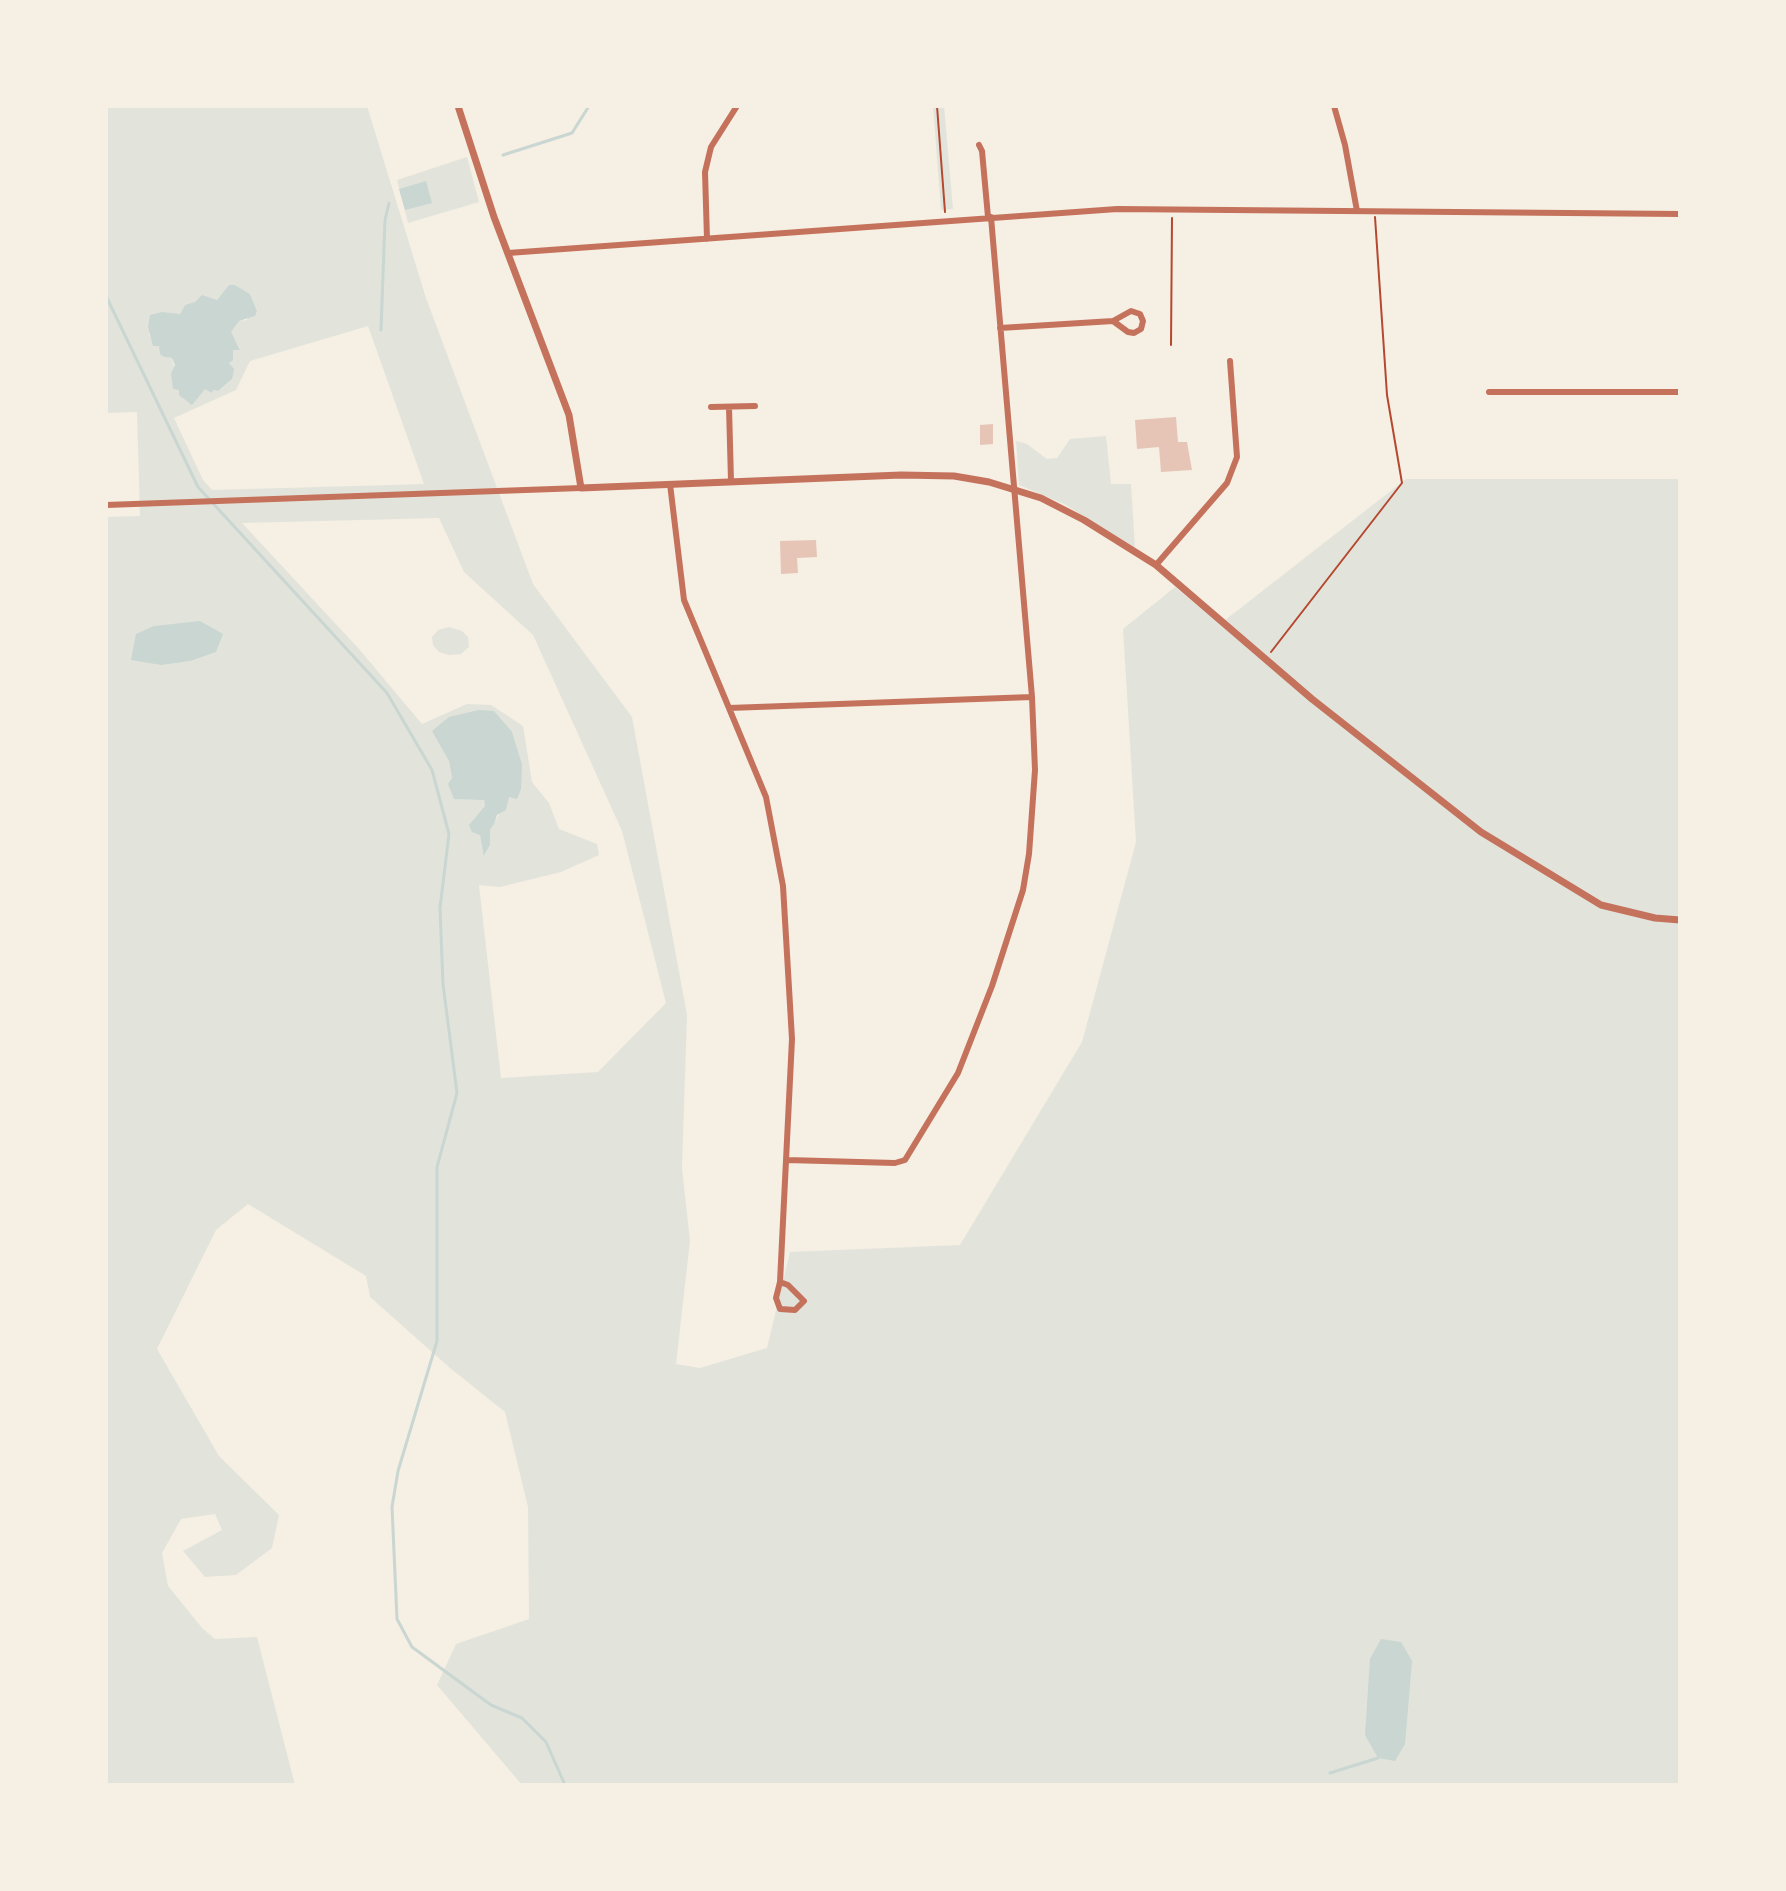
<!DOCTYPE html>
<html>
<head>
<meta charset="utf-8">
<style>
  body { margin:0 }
  #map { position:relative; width:1786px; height:1891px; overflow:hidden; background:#f6efe4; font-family:Overpass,sans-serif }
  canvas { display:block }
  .frame { position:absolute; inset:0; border:108px solid #f6efe4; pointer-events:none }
</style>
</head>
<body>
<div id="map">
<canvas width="1786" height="1891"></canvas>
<div class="frame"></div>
</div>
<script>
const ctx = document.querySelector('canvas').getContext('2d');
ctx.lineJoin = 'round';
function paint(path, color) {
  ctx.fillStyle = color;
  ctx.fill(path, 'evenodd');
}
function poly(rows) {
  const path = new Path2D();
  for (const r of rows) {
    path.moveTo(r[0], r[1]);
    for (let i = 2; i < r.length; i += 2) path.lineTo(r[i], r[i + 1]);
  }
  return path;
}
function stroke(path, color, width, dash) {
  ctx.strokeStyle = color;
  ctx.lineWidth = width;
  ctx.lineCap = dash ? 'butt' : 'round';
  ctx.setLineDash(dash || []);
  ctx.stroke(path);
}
paint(poly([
  [106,106,367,106,426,298,533,584,632,717,687,1015,682,1168,690,1241,676,1364,700,1368,767,1348,790,1252,960,1245,1082,1042,1136,842,1123,629,1175,587,1220,624,1406,479,1680,479,1680,1785,522,1785,437,1685,456,1644,529,1619,528,1507,505,1412,450,1368,370,1297,366,1276,248,1204,216,1230,157,1349,219,1456,279,1515,272,1548,236,1575,205,1577,183,1551,222,1530,215,1514,181,1519,162,1553,168,1586,203,1629,215,1639,257,1637,295,1785,106,1785,106,517,140,516,137,412,106,413],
  [235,285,250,294,257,311,246,320,239,321,230,332,240,349,233,349,229,363,232,379,218,391,205,389,195,399,179,390,172,358,164,357,159,346,149,335,151,330,180,314,185,305,217,300,228,287],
  [368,326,424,484,212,490,203,480,174,418,236,390,250,361],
  [439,518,464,572,533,635,622,831,666,1003,598,1072,501,1078,479,885,500,887,561,872,599,855,597,844,559,829,549,803,532,782,523,726,491,705,467,704,422,724,359,649,242,523],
  [512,733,522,764,509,797,490,830,490,845,485,855,480,835,485,806,484,799,470,798,452,779,449,761],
  [933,106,944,106,953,209,941,210],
  [467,157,479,202,408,223,397,180],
  [1106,436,1111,484,1131,484,1135,548,1064,504,1019,485,1016,441,1027,444,1047,459,1057,458,1070,439],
  [449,627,462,631,468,637,469,647,461,654,449,655,439,652,433,645,432,637,438,630]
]), '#e2e4dc');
paint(poly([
  [426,181,432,203,405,210,399,189],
  [229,285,235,285,250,294,257,311,255,316,239,321,231,332,240,350,233,350,233,360,229,363,234,369,232,379,218,391,213,390,212,393,205,389,192,405,179,395,179,390,173,389,171,374,175,365,172,358,164,357,160,354,159,346,153,346,148,327,150,315,162,312,180,314,185,305,195,302,202,295,217,300],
  [200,621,223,634,216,652,190,661,161,665,131,660,136,634,154,626],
  [479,710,494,711,512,732,522,764,521,789,517,799,509,797,506,810,497,815,494,824,490,830,490,845,484,856,480,835,472,832,469,825,485,806,484,800,454,799,448,784,452,778,449,761,432,731,449,717],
  [1381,1639,1401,1642,1412,1661,1405,1744,1395,1761,1378,1758,1365,1735,1370,1659]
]), '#c9d6d2');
stroke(poly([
  [503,155,572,133,589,106],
  [106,296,198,487,387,693,432,770,449,834,440,908,443,984,457,1093,437,1167,437,1341,398,1471,392,1507,397,1619,412,1647,491,1705,522,1718,546,1742,565,1785],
  [381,330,385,220,389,203],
  [1330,1773,1378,1758]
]), '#c9d6d2', 3);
paint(poly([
  [1176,417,1178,442,1187,442,1192,470,1161,472,1159,447,1137,449,1135,420],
  [993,424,993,444,980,445,980,425],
  [816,540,817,557,797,558,798,573,781,574,780,541]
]), '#e6c5b7');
stroke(poly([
  [937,106,945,212],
  [1171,345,1172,218],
  [1271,652,1402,483,1387,395,1375,217]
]), '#b5482f', 2);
stroke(poly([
  [1334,106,1345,145,1357,211],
  [979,145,982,151,988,217],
  [707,239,705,172,711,147,737,106],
  [508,253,1117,209,1680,214],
  [1000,328,1113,321,1128,332,1134,333,1141,329,1143,321,1140,314,1131,311,1113,321],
  [1489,392,1680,392],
  [711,407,755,406],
  [729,407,731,481],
  [670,484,684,600,766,797,783,886,792,1039,780,1282,776,1298,780,1309,795,1310,804,1301,788,1285,780,1282],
  [106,505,581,488],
  [1156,565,1227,483,1237,457,1230,361],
  [729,708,1032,697],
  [787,1160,895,1163,905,1160,958,1073,992,986,1023,890,1029,854,1035,770,1032,697,991,217]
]), '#c5725c', 6);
stroke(poly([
  [458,106,494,217,569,415,581,488,901,475,954,476,989,482,1041,498,1084,520,1156,565,1312,699,1481,832,1601,905,1655,918,1680,920]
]), '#c5725c', 7);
</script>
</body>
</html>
